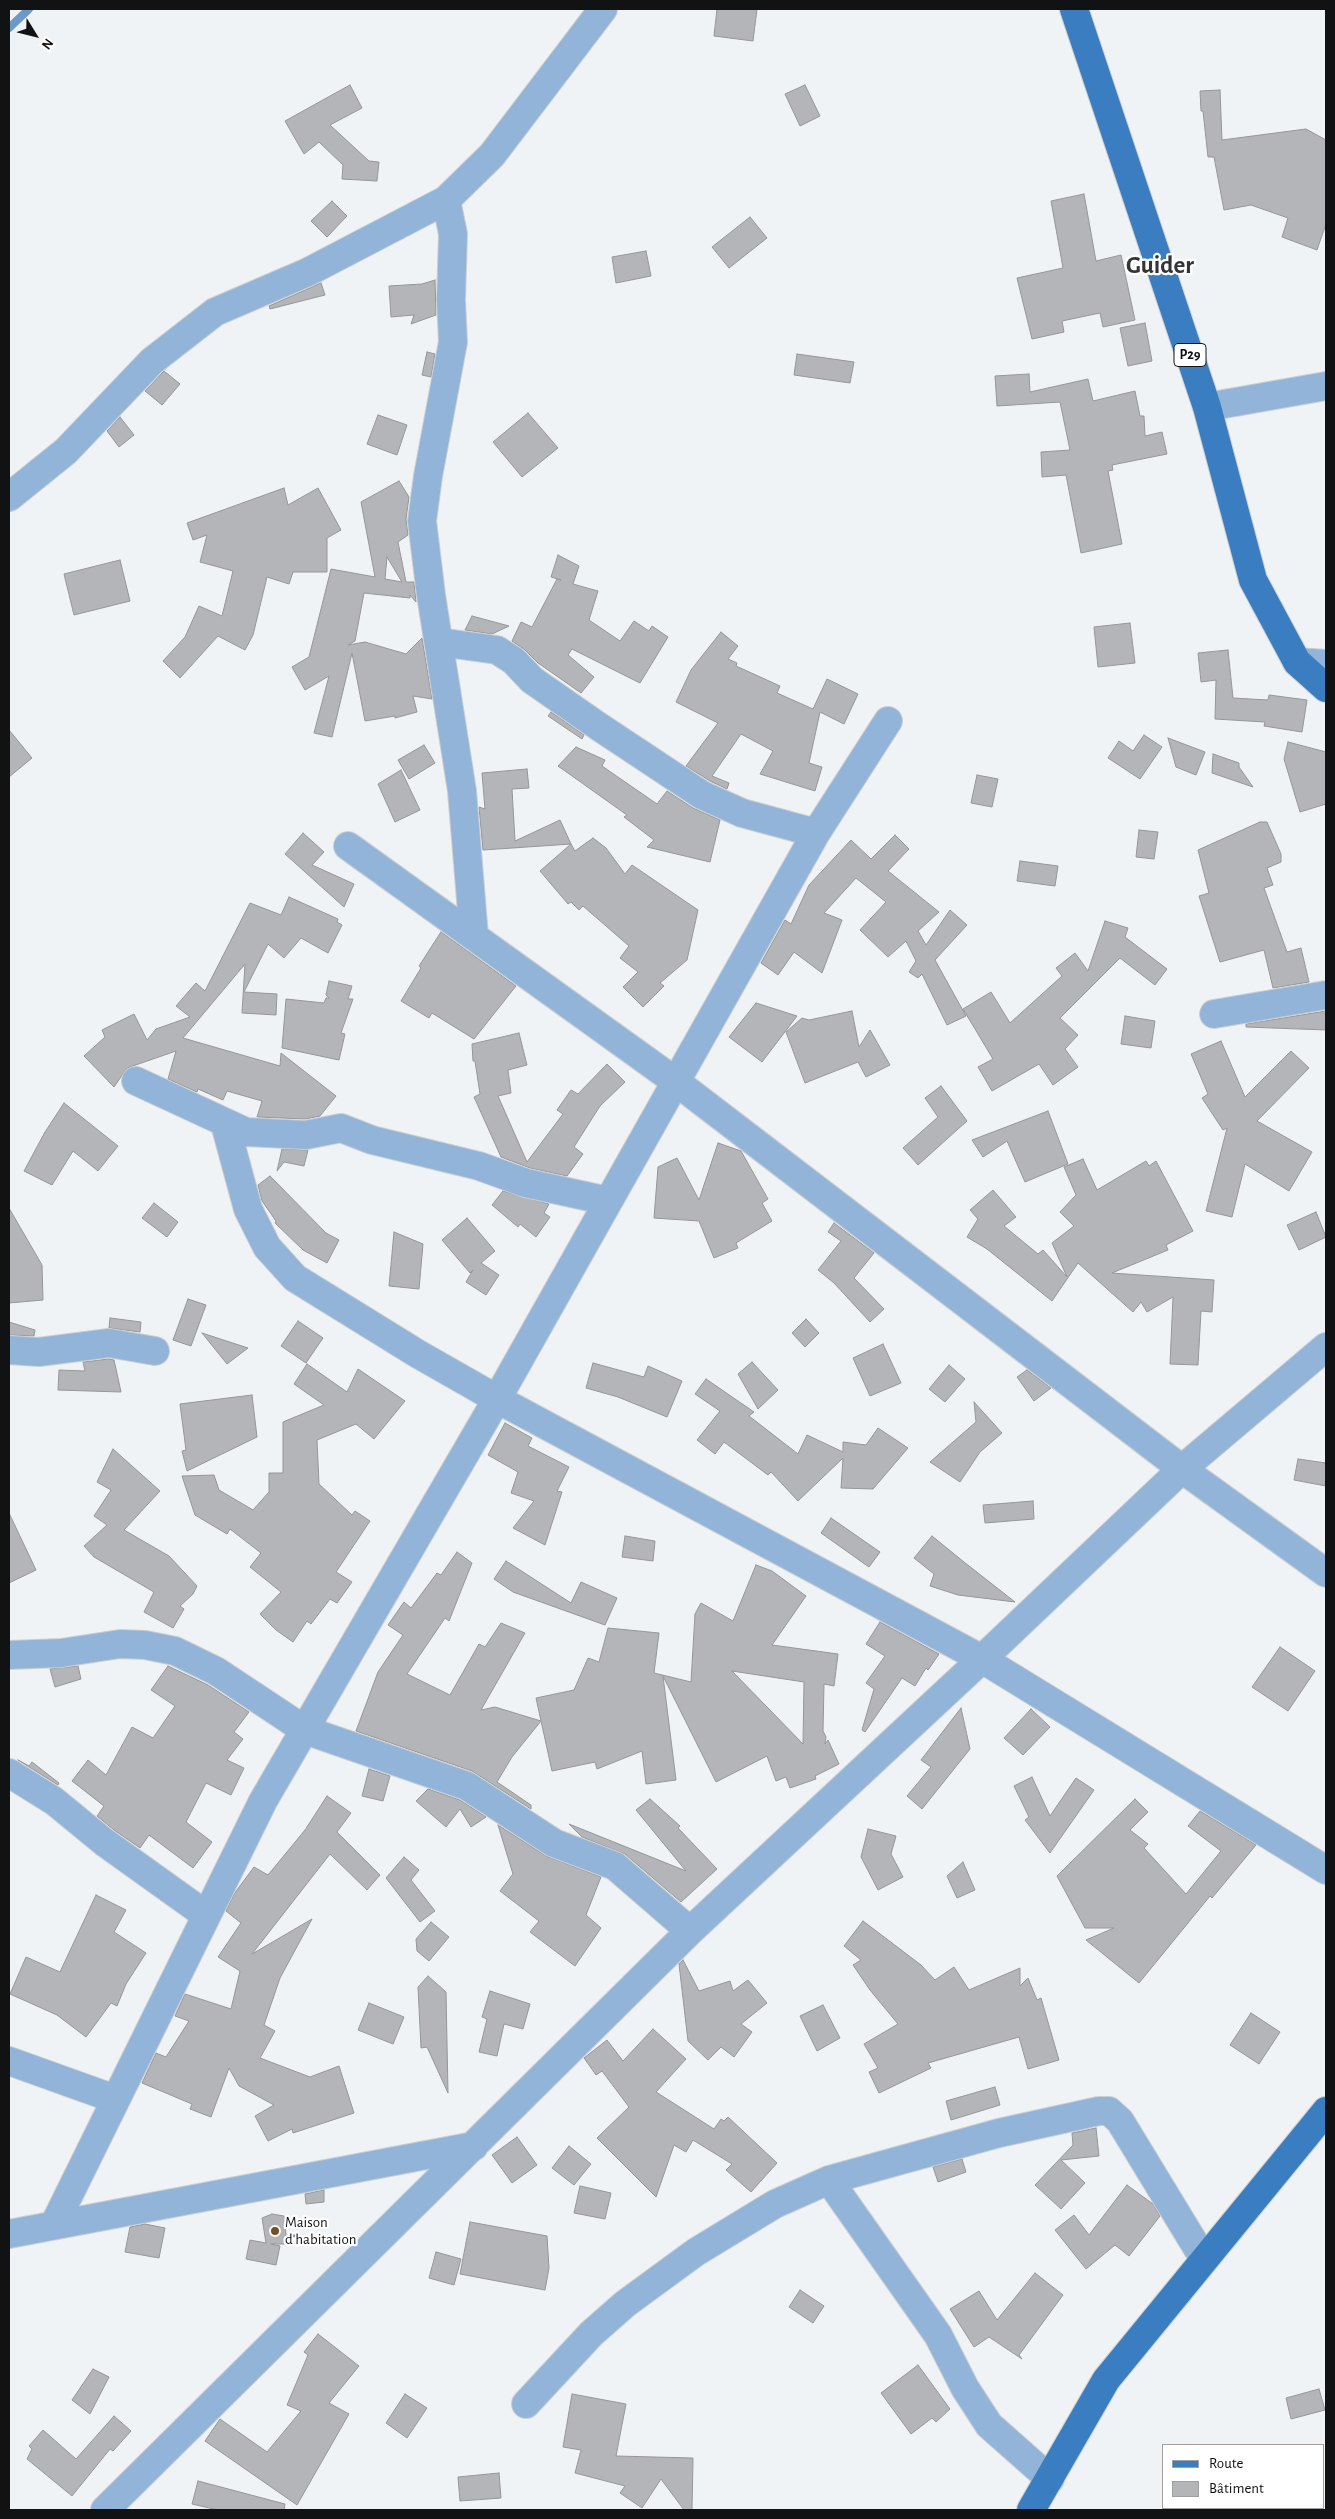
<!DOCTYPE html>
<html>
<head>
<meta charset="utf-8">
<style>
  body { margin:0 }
  #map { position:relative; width:1335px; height:2519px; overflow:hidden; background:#f0f3f6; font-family:"Alegreya Sans",sans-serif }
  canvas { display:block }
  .frame { position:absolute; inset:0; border:10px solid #111213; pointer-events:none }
  .legend { position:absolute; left:1162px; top:2444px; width:162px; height:65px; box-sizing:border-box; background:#fff; border:1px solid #a0a0a1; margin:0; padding:6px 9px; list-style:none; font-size:15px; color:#111213 }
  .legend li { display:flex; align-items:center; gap:10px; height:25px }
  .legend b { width:25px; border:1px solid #a0a0a1 }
  .north { position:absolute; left:10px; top:10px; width:50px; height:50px; -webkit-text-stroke:4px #fff; paint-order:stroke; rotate:126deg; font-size:14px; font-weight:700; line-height:20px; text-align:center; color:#111213 }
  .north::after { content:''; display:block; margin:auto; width:18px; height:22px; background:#111213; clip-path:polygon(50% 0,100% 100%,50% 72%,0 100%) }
</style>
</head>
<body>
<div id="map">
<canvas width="1335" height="2519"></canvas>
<div class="frame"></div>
<ul class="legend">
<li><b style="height:6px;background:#3a7dc0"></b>Route</li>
<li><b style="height:14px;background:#b3b5b8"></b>Bâtiment</li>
</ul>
<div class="north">N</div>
</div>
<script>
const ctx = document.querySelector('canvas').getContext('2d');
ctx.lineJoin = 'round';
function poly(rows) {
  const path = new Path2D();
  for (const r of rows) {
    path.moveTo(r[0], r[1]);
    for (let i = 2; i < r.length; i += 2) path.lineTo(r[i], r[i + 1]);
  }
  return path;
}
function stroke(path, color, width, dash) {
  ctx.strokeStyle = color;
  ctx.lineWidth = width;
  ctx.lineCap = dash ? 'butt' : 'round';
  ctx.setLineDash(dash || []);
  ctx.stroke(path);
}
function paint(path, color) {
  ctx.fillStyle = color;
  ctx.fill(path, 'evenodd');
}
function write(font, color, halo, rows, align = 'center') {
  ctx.font = font + ' "Alegreya Sans",sans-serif';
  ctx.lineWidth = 4.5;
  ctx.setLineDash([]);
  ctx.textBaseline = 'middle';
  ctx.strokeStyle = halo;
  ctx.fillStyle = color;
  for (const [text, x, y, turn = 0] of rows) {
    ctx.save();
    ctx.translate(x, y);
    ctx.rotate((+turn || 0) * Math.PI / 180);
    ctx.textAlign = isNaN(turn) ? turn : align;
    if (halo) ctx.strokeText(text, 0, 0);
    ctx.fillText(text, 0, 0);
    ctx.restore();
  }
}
stroke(poly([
  [9,28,29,9]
]), '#6d99c8', 8);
const building = poly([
  [717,9,757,9,753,41,714,36,717,9],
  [350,85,362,108,330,125,369,161,379,162,377,181,342,179,343,165,319,142,304,154,285,121,350,85],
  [805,85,820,116,800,126,785,94,805,85],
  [1220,90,1222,140,1306,129,1326,140,1326,224,1317,250,1282,237,1288,218,1251,205,1224,210,1214,157,1208,157,1203,111,1201,111,1200,91,1220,90],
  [1084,194,1096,261,1121,255,1135,320,1103,327,1100,313,1062,321,1064,332,1032,339,1017,278,1063,268,1051,201,1084,194],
  [332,201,347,216,327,237,311,221,332,201],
  [750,217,767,238,729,268,712,247,750,217],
  [646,251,651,276,616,283,612,257,646,251],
  [435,280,436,315,411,324,414,315,391,317,389,286,422,284,435,280],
  [321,283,325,295,270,309,269,306,321,283],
  [1145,323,1152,361,1128,366,1120,328,1145,323],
  [427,352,435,354,431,377,422,375,427,352],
  [797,354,854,362,850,383,794,375,797,354],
  [164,371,180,384,162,405,145,391,164,371],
  [1029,374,1030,392,1088,379,1093,401,1135,391,1140,416,1144,416,1145,436,1162,432,1167,454,1112,465,1113,470,1108,471,1122,544,1081,553,1066,475,1042,477,1041,452,1070,450,1060,402,997,406,995,376,1029,374],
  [528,413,558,448,522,477,493,442,528,413],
  [378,415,407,425,397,455,367,444,378,415],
  [120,417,134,435,119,447,107,431,120,417],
  [399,481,409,497,406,519,408,535,398,542,406,582,414,582,416,602,410,595,410,598,364,593,355,641,348,645,365,642,406,654,422,638,432,699,413,696,417,712,395,718,395,716,365,721,352,653,332,737,314,733,329,676,305,690,292,667,309,657,331,569,375,577,361,502,399,481],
  [387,557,402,582,385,579,387,557],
  [284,488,288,505,318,488,341,530,327,538,327,572,293,572,289,584,267,577,253,635,245,650,218,636,180,678,163,661,185,637,199,606,222,616,233,571,200,562,207,535,193,540,187,523,284,488],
  [558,555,579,566,573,584,598,591,589,620,620,641,634,621,649,631,652,626,668,637,640,683,572,649,568,655,594,677,581,693,538,663,525,650,512,641,521,622,532,627,557,579,561,580,551,577,558,555],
  [120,560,130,601,74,615,64,574,120,560],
  [472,616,509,626,492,634,465,630,472,616],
  [1130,623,1135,663,1098,667,1094,627,1130,623],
  [721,632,738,646,728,659,737,663,736,666,780,686,777,693,813,709,827,679,858,694,844,724,820,712,809,763,822,767,815,791,760,774,773,751,741,734,712,776,729,783,727,789,710,781,686,766,718,723,676,702,691,670,721,632],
  [1228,650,1233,698,1268,700,1269,695,1307,700,1302,732,1264,726,1265,722,1215,719,1216,680,1201,682,1198,653,1228,650],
  [551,712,584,735,582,739,548,716,551,712],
  [9,730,32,758,9,777,9,730],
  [1144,735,1162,747,1140,779,1108,758,1119,741,1133,751,1144,735],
  [1168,738,1205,752,1196,775,1176,767,1168,738],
  [1288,742,1326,752,1326,804,1300,812,1284,759,1288,742],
  [424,745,435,763,409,779,398,760,424,745],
  [576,747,605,760,602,766,657,804,667,791,693,808,720,820,710,862,647,847,654,840,624,817,627,815,558,766,576,747],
  [1213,754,1239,763,1239,767,1253,787,1212,773,1213,754],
  [527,769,529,788,512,789,515,841,560,820,571,844,483,850,479,807,485,809,482,773,527,769],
  [401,770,420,810,395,822,378,784,401,770],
  [977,775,998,779,992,807,971,803,977,775],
  [1260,822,1267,822,1281,854,1281,862,1267,868,1273,885,1264,888,1287,952,1301,948,1309,982,1273,988,1264,950,1220,962,1199,896,1209,893,1198,850,1260,822],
  [1139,830,1158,832,1154,859,1136,857,1139,830],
  [303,833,324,852,312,865,354,884,344,907,285,854,303,833],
  [895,835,909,849,888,871,939,912,918,931,926,945,950,910,967,925,935,960,966,1016,947,1025,922,974,918,978,909,972,916,961,906,941,888,957,860,930,886,902,856,878,824,913,842,920,822,973,794,952,778,975,761,963,785,920,791,924,809,885,851,840,871,859,895,835],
  [593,838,606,848,625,874,632,865,698,910,687,960,660,983,664,986,643,1007,623,987,638,972,620,958,629,946,583,906,579,910,571,902,568,904,540,871,571,844,575,851,593,838],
  [1020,861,1058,866,1055,886,1017,881,1020,861],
  [289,897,338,919,337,922,342,925,328,953,301,938,284,958,268,944,244,992,277,994,276,1015,242,1013,245,964,183,1038,280,1066,281,1053,336,1096,320,1116,305,1119,257,1117,262,1101,227,1091,223,1100,198,1089,197,1092,168,1079,176,1051,127,1068,114,1087,84,1056,105,1037,102,1030,134,1014,147,1040,156,1029,190,1017,176,1006,196,983,205,991,250,903,281,915,289,897],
  [1105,921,1128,928,1125,937,1167,969,1155,985,1120,958,1060,1018,1078,1035,1065,1049,1078,1067,1053,1085,1039,1064,992,1091,978,1067,993,1059,963,1009,991,992,1010,1023,1062,976,1056,968,1075,953,1088,971,1105,921],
  [441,932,516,986,474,1039,432,1013,429,1018,401,1001,421,968,419,966,441,932],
  [329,981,352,986,348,999,353,999,341,1033,345,1034,339,1060,282,1048,286,999,324,1003,326,998,329,998,326,995,329,981],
  [756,1003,797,1016,762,1062,729,1037,756,1003],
  [852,1011,859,1047,870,1030,890,1065,866,1077,858,1062,805,1083,786,1032,802,1018,809,1020,852,1011],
  [1326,1011,1326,1030,1246,1027,1246,1024,1326,1011],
  [1125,1016,1155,1021,1151,1048,1121,1044,1125,1016],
  [519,1033,527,1065,508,1070,511,1093,498,1096,527,1162,563,1114,557,1110,571,1090,578,1094,607,1064,625,1082,600,1106,574,1147,583,1154,567,1176,530,1168,501,1157,474,1097,480,1094,475,1061,473,1061,472,1044,519,1033],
  [1221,1041,1245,1097,1291,1051,1309,1068,1257,1121,1312,1152,1289,1191,1245,1164,1232,1217,1206,1211,1227,1128,1223,1130,1202,1098,1208,1094,1191,1054,1221,1041],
  [941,1086,967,1121,918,1165,903,1148,938,1117,925,1098,941,1086],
  [64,1103,118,1146,98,1171,73,1151,52,1185,24,1171,45,1132,64,1103],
  [1048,1111,1068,1164,1025,1182,1007,1141,983,1157,972,1140,1048,1111],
  [718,1143,741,1151,768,1199,762,1203,772,1221,736,1243,738,1248,714,1258,699,1221,654,1218,658,1167,677,1158,699,1200,718,1143],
  [282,1149,308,1150,304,1166,284,1162,277,1171,282,1149],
  [1083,1159,1097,1190,1146,1161,1149,1166,1156,1161,1193,1231,1166,1245,1168,1250,1112,1273,1214,1280,1212,1312,1201,1311,1198,1365,1170,1364,1173,1297,1147,1312,1141,1302,1133,1312,1078,1263,1052,1301,987,1249,967,1237,978,1219,970,1210,993,1190,1016,1217,1004,1226,1038,1254,1043,1250,1067,1277,1052,1243,1074,1226,1060,1212,1076,1195,1064,1167,1083,1159],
  [270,1176,326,1233,339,1240,327,1263,303,1250,275,1223,276,1221,262,1201,258,1185,270,1176],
  [503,1191,549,1204,544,1213,550,1217,536,1237,520,1224,518,1227,492,1205,503,1191],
  [154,1203,178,1222,167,1237,142,1218,154,1203],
  [9,1208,42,1265,43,1300,9,1303,9,1208],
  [1316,1212,1326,1237,1299,1250,1287,1225,1316,1212],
  [467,1218,495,1251,481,1263,499,1275,486,1295,466,1282,473,1270,470,1273,442,1240,467,1218],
  [834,1223,874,1253,854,1278,884,1309,870,1322,834,1283,818,1270,841,1241,828,1232,834,1223],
  [394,1232,423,1244,419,1289,389,1286,394,1232],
  [188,1299,206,1305,191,1346,173,1340,188,1299],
  [110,1318,141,1322,140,1332,109,1328,110,1318],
  [806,1319,819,1333,805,1347,792,1333,806,1319],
  [298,1321,323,1338,306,1363,281,1346,298,1321],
  [9,1322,35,1330,34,1336,9,1335,9,1322],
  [202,1333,248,1348,227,1364,202,1333],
  [883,1344,901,1383,870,1396,853,1358,883,1344],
  [109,1359,114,1360,121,1392,58,1390,59,1370,85,1371,83,1362,109,1359],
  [752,1362,778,1390,758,1409,738,1374,752,1362],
  [593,1363,644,1377,648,1366,682,1381,667,1417,618,1397,586,1388,593,1363],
  [307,1364,347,1392,358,1369,405,1401,374,1439,356,1424,317,1440,319,1484,352,1515,355,1511,370,1521,336,1572,352,1582,337,1603,330,1599,311,1624,307,1621,293,1642,276,1630,260,1614,281,1592,250,1567,261,1553,230,1529,227,1534,195,1515,182,1476,214,1475,219,1490,253,1510,269,1492,269,1473,283,1473,283,1422,324,1405,294,1384,307,1364],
  [949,1365,965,1379,945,1402,929,1389,949,1365],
  [1027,1370,1051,1388,1034,1401,1017,1377,1027,1370],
  [706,1379,754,1412,749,1416,798,1454,807,1435,843,1452,843,1442,866,1445,878,1428,908,1448,873,1489,841,1488,843,1458,798,1501,771,1472,768,1475,724,1442,715,1454,697,1440,720,1411,695,1394,706,1379],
  [252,1395,257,1437,187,1471,182,1451,186,1450,180,1404,252,1395],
  [974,1402,1002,1433,980,1452,960,1482,930,1462,976,1422,974,1402],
  [505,1423,532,1438,528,1446,569,1467,557,1491,562,1492,545,1545,513,1528,534,1501,511,1493,518,1472,488,1455,505,1423],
  [113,1449,160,1491,124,1530,169,1556,197,1586,193,1594,180,1606,184,1609,173,1628,144,1612,154,1592,94,1557,84,1546,107,1525,94,1516,111,1490,97,1482,113,1449],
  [1298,1459,1326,1463,1326,1486,1294,1480,1298,1459],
  [1033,1501,1034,1519,985,1523,983,1505,1033,1501],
  [9,1513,36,1570,9,1583,9,1513],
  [831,1518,880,1552,869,1567,821,1533,831,1518],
  [625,1536,655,1541,653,1561,622,1557,625,1536],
  [932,1536,964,1562,1015,1602,958,1595,930,1586,934,1574,914,1558,932,1536],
  [457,1552,472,1563,449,1621,445,1618,407,1674,450,1695,479,1644,485,1647,501,1623,525,1633,481,1710,495,1707,541,1721,512,1757,497,1782,531,1805,531,1809,472,1771,356,1731,378,1672,403,1635,388,1625,404,1602,411,1608,437,1573,441,1575,457,1552],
  [506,1561,571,1603,581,1582,617,1598,605,1625,513,1592,494,1579,506,1561],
  [756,1565,772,1571,806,1596,772,1645,838,1654,834,1686,824,1684,823,1731,826,1737,825,1744,828,1740,839,1764,815,1776,816,1779,790,1788,786,1777,776,1781,767,1756,716,1782,663,1676,676,1780,646,1784,642,1751,597,1769,595,1762,552,1771,536,1698,574,1690,588,1658,599,1662,608,1628,659,1633,654,1673,691,1682,695,1614,701,1603,733,1621,756,1565],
  [732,1671,804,1682,803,1744,732,1671],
  [880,1622,939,1654,928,1670,926,1668,915,1686,902,1678,865,1732,862,1730,874,1689,866,1683,885,1656,866,1644,880,1622],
  [1280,1647,1315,1671,1288,1711,1252,1687,1280,1647],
  [78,1666,81,1679,55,1687,50,1669,78,1666],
  [168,1666,208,1685,249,1712,234,1732,243,1739,227,1760,244,1768,231,1795,206,1783,186,1822,212,1842,193,1868,149,1835,140,1848,114,1830,97,1816,104,1806,72,1781,88,1760,106,1775,132,1727,153,1738,175,1706,151,1690,168,1666],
  [961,1708,970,1749,922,1809,907,1796,931,1767,921,1760,961,1708],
  [1031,1709,1050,1727,1023,1755,1004,1738,1031,1709],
  [18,1760,29,1766,32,1762,59,1783,58,1785,18,1760],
  [369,1769,390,1776,383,1801,362,1796,369,1769],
  [1032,1777,1050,1816,1076,1778,1094,1790,1050,1853,1025,1820,1029,1817,1014,1786,1032,1777],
  [428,1789,460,1800,486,1817,471,1827,460,1809,446,1827,416,1801,428,1789],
  [327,1796,351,1813,337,1832,380,1875,367,1890,330,1854,252,1954,312,1919,280,1978,264,2025,275,2031,260,2058,310,2077,339,2066,354,2113,293,2133,292,2129,268,2141,255,2116,274,2105,239,2086,229,2068,211,2117,190,2109,192,2104,142,2083,156,2053,166,2057,189,2021,175,2016,185,1994,231,2009,240,1971,218,1957,241,1923,226,1911,234,1894,254,1867,268,1875,305,1830,327,1796],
  [650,1799,680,1826,678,1828,717,1869,681,1902,625,1854,582,1837,569,1824,686,1871,636,1810,650,1799],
  [1135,1799,1148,1812,1130,1830,1148,1844,1144,1848,1186,1894,1221,1851,1188,1826,1200,1811,1256,1845,1212,1898,1210,1896,1139,1983,1086,1940,1114,1928,1085,1928,1057,1876,1135,1799],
  [498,1825,546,1856,601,1877,586,1915,601,1928,575,1966,530,1932,539,1921,500,1891,513,1874,498,1825],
  [868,1829,896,1836,891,1854,903,1877,878,1890,861,1857,868,1829],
  [404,1857,419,1870,411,1880,435,1911,420,1922,386,1878,404,1857],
  [963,1862,975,1890,957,1898,947,1876,963,1862],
  [96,1895,126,1910,114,1932,146,1953,126,1984,117,2006,111,2003,86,2037,57,2015,10,1994,26,1957,60,1972,96,1895],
  [863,1921,921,1965,935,1980,954,1967,969,1990,1020,1968,1020,1986,1028,1978,1037,2000,1041,1998,1059,2060,1028,2069,1019,2037,928,2063,931,2068,879,2093,869,2072,878,2068,864,2044,898,2024,870,1990,853,1965,861,1960,844,1946,863,1921],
  [431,1922,449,1937,429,1961,417,1951,416,1939,431,1922],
  [683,1960,699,1991,730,1981,733,1991,748,1980,767,2003,741,2024,752,2032,734,2057,721,2047,708,2060,688,2041,679,1964,683,1960],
  [428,1976,446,1992,448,2093,427,2047,421,2048,418,1987,428,1976],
  [490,1991,530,2004,523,2029,504,2024,497,2056,479,2052,487,2019,482,2017,490,1991],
  [369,2003,404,2017,393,2044,358,2030,369,2003],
  [823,2005,840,2038,817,2051,800,2016,823,2005],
  [1251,2013,1280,2032,1259,2064,1230,2045,1251,2013],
  [653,2029,686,2059,656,2092,714,2129,721,2119,724,2121,728,2117,777,2163,751,2192,726,2170,732,2164,693,2140,686,2152,674,2145,656,2197,597,2138,629,2107,602,2071,596,2075,584,2058,607,2040,623,2061,653,2029],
  [995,2087,1000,2105,951,2120,946,2101,995,2087],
  [1096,2128,1099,2156,1061,2160,1085,2183,1061,2209,1035,2185,1073,2145,1072,2133,1096,2128],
  [517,2137,537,2165,512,2183,492,2155,517,2137],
  [569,2146,591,2164,574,2185,552,2168,569,2146],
  [962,2159,966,2172,938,2182,933,2167,962,2159],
  [1127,2185,1153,2204,1160,2216,1129,2256,1115,2245,1086,2269,1055,2230,1074,2215,1089,2235,1127,2185],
  [580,2186,611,2193,605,2219,574,2213,580,2186],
  [324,2190,324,2202,306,2204,305,2194,324,2190],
  [272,2214,284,2216,287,2244,271,2244,280,2246,276,2265,246,2259,250,2240,266,2243,262,2218,272,2214],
  [470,2222,547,2236,549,2268,545,2290,460,2274,470,2222],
  [145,2224,165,2228,159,2258,125,2252,130,2227,145,2224],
  [436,2252,461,2259,454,2285,429,2278,436,2252],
  [1035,2273,1063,2295,1019,2355,1022,2359,989,2337,974,2347,950,2309,979,2291,997,2320,1035,2273],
  [800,2290,824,2306,813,2323,789,2307,800,2290],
  [318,2334,359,2366,329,2403,349,2414,297,2505,205,2441,220,2419,267,2452,301,2411,287,2405,308,2355,304,2352,318,2334],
  [918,2365,950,2409,936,2422,932,2418,911,2434,881,2393,918,2365],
  [93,2369,109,2377,90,2414,72,2400,93,2369],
  [1319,2389,1325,2410,1291,2419,1286,2398,1319,2389],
  [405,2394,427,2408,407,2438,386,2423,405,2394],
  [572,2394,626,2404,616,2456,693,2458,692,2510,684,2510,661,2479,642,2508,620,2493,625,2486,575,2473,581,2450,563,2447,572,2394],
  [114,2416,131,2431,113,2451,110,2449,72,2496,27,2459,32,2449,29,2446,43,2430,76,2459,114,2416],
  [499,2473,501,2498,460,2501,458,2477,499,2473],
  [198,2481,285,2504,284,2510,218,2510,192,2504,198,2481]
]);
paint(building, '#b3b5b8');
stroke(building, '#949698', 1);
const minor = poly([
  [446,200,453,234,451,300,453,342,428,476,422,521,431,595,462,791,474,936],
  [1207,407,1326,386],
  [9,497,66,451,152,361,215,312,308,272,446,200,492,155,603,9],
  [439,642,497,650,514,661,532,680,598,726,702,795,742,813,816,833],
  [1297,662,1326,664],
  [348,846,675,1081,1182,1469,1326,1573],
  [1214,1014,1326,995],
  [136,1081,246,1132,306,1135,341,1128,372,1140,479,1166,526,1183,608,1201],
  [225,1124,248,1209,267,1247,295,1278,418,1354,497,1399,982,1659,1326,1870],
  [9,1350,39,1352,109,1343,155,1351],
  [9,1655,61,1653,120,1644,145,1645,175,1651,216,1671,305,1730,467,1786,554,1843,615,1866,690,1931],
  [9,1773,54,1801,104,1842,206,1915],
  [9,2061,115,2099],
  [829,2180,938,2335,965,2388,989,2425,1050,2479],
  [54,2225,263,1801,497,1399,816,833,888,721],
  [9,2234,474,2146],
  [526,2404,591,2334,625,2304,696,2252,775,2204,829,2180,999,2133,1099,2111,1109,2111,1120,2121,1204,2259],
  [105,2510,690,1931,982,1659,1182,1469,1326,1347]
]);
const major = poly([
  [1074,9,1207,407,1253,580,1297,662,1326,688],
  [1031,2510,1106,2380,1326,2111]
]);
stroke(minor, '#cccfd2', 30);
stroke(major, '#cccfd2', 30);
stroke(minor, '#92b4d9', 28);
stroke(major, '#3a7dc0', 28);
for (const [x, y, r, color] of [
  [275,2231,5,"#715127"]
]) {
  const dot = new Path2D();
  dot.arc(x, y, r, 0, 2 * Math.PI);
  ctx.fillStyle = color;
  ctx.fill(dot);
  stroke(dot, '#fff', 2);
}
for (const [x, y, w] of [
  [1190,355,32]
]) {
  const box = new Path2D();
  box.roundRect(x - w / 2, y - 11.5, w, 23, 4);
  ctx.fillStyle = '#fff';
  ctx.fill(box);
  stroke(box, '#111213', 1);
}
write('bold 14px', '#111213', null, [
  ["P29",1190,355]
]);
write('15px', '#111213', '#fff', [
  ["Maison",285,2222],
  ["d'habitation",285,2239]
], 'left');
write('bold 25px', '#323436', '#fff', [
  ["Guider",1160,265]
]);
</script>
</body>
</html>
